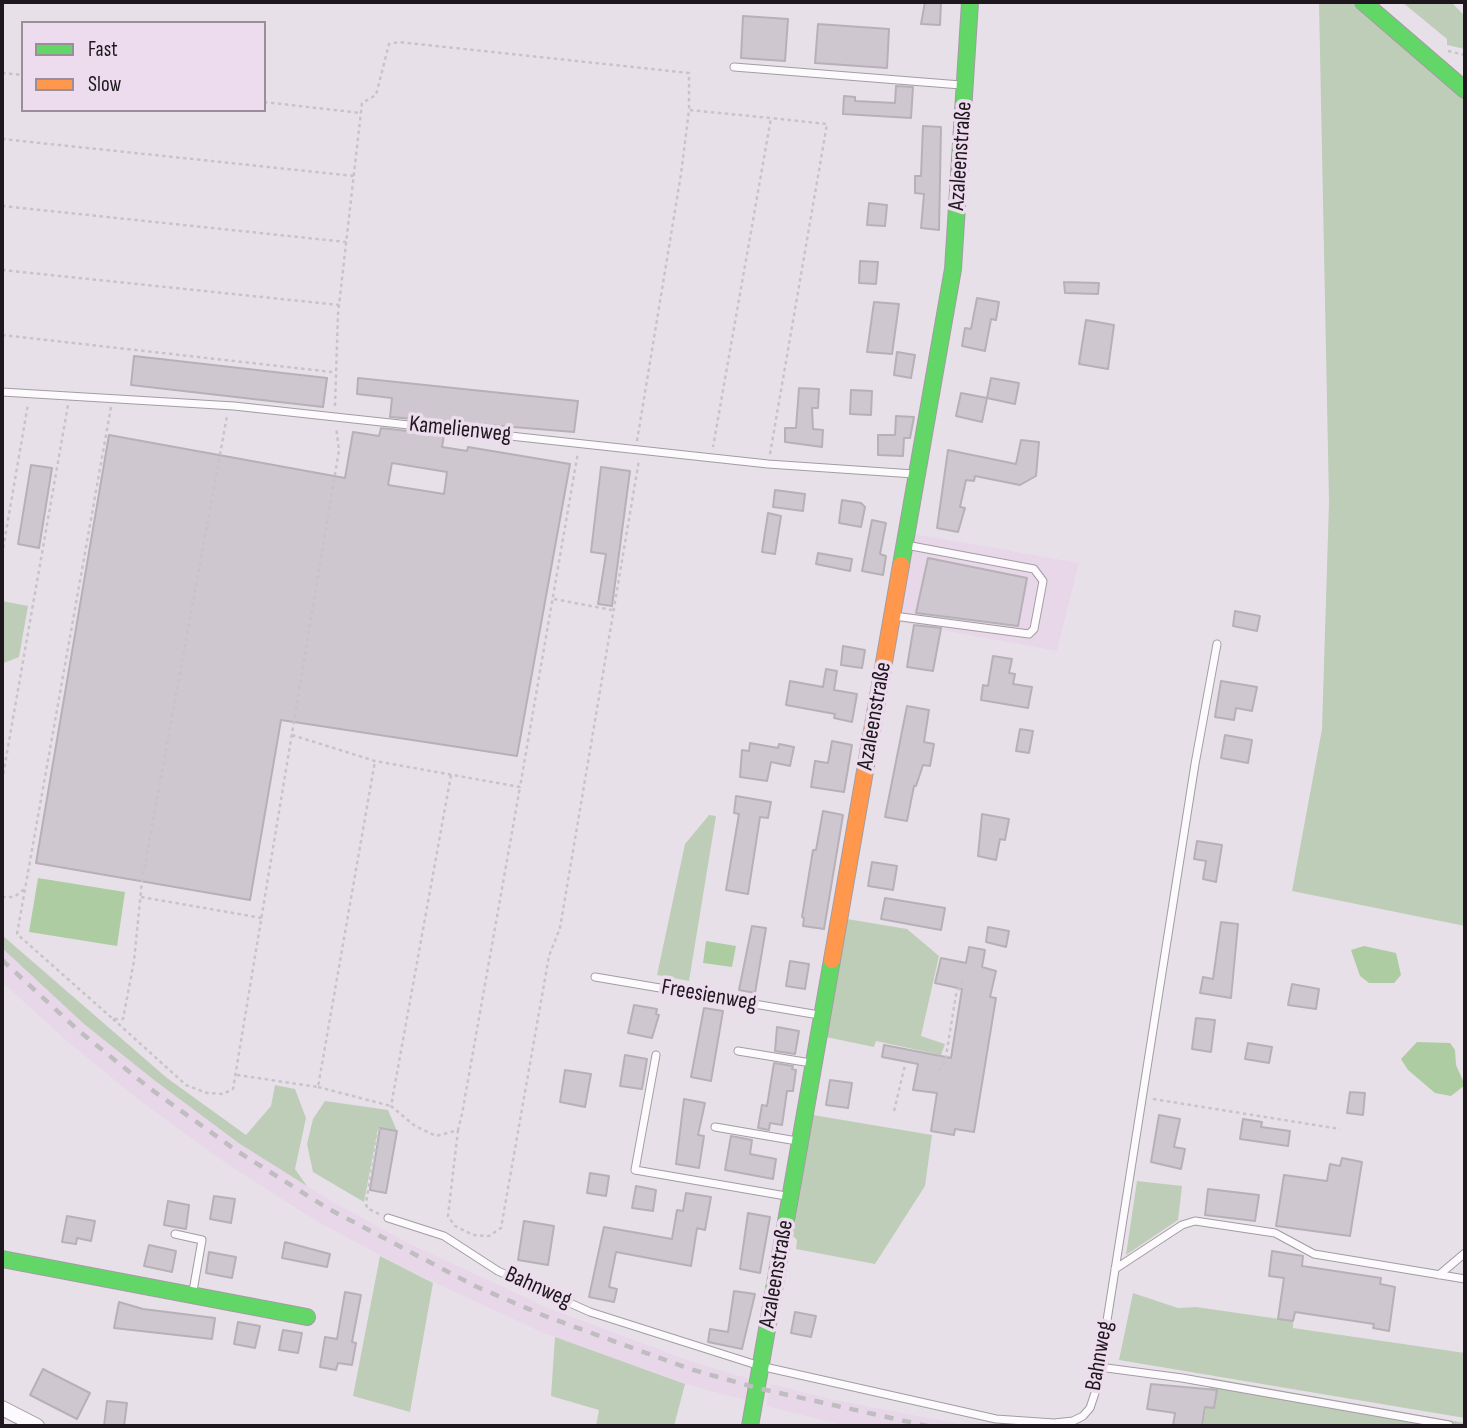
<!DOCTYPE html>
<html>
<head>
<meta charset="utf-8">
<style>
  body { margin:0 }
  #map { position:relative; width:1467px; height:1428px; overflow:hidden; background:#e8e0e9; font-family:"Sofia Sans Condensed",sans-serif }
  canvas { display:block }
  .frame { position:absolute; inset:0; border:4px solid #1e181e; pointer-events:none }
  .legend { position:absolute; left:21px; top:21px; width:245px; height:91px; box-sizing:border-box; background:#ecdced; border:2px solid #9a8e9a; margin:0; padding:9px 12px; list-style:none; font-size:21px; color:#1e181e }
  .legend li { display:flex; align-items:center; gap:14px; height:35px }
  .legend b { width:35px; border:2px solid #9a8e9a }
</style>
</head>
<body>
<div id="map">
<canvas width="1467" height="1428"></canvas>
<div class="frame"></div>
<ul class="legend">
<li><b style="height:9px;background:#63d668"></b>Fast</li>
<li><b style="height:9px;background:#ff974d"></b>Slow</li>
</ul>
</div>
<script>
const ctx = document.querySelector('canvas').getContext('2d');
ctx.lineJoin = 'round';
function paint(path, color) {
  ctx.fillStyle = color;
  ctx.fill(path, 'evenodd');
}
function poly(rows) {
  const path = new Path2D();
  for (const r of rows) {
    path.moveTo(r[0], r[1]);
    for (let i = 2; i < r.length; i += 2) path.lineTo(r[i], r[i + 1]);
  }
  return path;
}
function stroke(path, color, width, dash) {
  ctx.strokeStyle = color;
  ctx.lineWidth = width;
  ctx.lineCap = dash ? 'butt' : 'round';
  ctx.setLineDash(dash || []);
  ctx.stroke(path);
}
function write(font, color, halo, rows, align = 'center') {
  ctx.font = font + ' "Sofia Sans Condensed",sans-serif';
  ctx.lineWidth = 7;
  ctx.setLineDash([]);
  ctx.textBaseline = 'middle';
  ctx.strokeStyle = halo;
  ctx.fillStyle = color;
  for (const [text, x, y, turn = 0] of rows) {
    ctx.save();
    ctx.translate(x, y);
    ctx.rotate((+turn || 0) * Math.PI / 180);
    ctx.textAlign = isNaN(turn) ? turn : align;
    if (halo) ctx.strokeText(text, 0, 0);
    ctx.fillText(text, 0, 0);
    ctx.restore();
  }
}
paint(poly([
  [914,534,1079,563,1057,651,898,622],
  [2,948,84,1024,154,1080,240,1144,331,1201,408,1243,548,1308,690,1361,750,1379,745,1400,685,1384,539,1331,410,1271,318,1222,227,1164,139,1100,68,1042,2,982],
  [771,1384,826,1398,969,1426,846,1426,766,1406]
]), '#e7d7e8');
paint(poly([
  [1319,2,1351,2,1465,101,1465,926,1292,891,1322,729,1329,502],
  [1402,2,1451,2,1465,16,1465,49,1447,45,1447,39],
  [2,601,28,606,19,657,4,663],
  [709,815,716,816,689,981,657,975,685,844],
  [847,919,907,929,939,956,921,1036,945,1044,941,1055,876,1041,874,1047,826,1037],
  [2,935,167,1078,246,1135,271,1106,275,1085,295,1089,306,1118,295,1169,307,1186,240,1144,154,1080,84,1024,2,948],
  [325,1101,388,1110,397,1131,378,1128,364,1202,313,1172,307,1144,313,1119],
  [813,1115,932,1135,925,1186,875,1264,796,1249,797,1240,793,1236],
  [1137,1181,1182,1186,1178,1220,1126,1255],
  [380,1256,433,1283,410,1412,353,1396],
  [1133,1293,1178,1308,1196,1307,1293,1321,1293,1328,1465,1353,1465,1418,1119,1360],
  [555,1337,685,1384,674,1426,596,1426,599,1410,551,1396],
  [1211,1378,1465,1423,1465,1426,1203,1426]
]), '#becdb8');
paint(poly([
  [38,878,125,892,117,946,29,932],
  [706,941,736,946,732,967,703,963],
  [1364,946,1396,953,1401,975,1394,983,1369,983,1360,976,1351,950],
  [1417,1042,1450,1043,1455,1050,1456,1065,1465,1085,1451,1096,1435,1093,1408,1070,1401,1059]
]), '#adcca2');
const building = poly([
  [925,2,941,2,940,25,921,24,925,2],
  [743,16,788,19,785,61,741,58,743,16],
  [818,24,889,29,887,68,815,63,818,24],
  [896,86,913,87,911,118,843,114,844,96,855,97,855,101,895,103,896,86],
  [923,126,941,127,939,230,921,228,924,194,915,193,915,176,921,176,923,126],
  [869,203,887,205,885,226,867,225,869,203],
  [860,261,878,262,876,284,859,283,860,261],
  [1064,282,1099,283,1098,294,1065,293,1064,282],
  [977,298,999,302,996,320,991,319,985,351,962,346,965,328,971,329,977,298],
  [874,302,899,304,892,354,867,352,874,302],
  [1086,320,1114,325,1108,369,1079,364,1086,320],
  [897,352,915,355,911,378,894,375,897,352],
  [134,356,327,378,323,407,131,385,134,356],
  [358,378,578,401,574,432,390,417,392,398,357,394,358,378],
  [991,378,1019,383,1015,404,987,398,991,378],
  [799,388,819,389,818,408,812,408,813,429,823,430,822,447,785,442,785,428,796,428,799,388],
  [851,390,872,391,871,415,850,414,851,390],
  [961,393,987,398,982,422,956,416,961,393],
  [896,416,914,417,910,438,904,438,903,456,878,455,878,435,895,435,896,416],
  [381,428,444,435,442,447,467,451,468,447,570,464,517,756,281,720,250,900,36,863,109,435,345,478,353,432,379,436,381,428],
  [392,463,447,472,444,494,388,485,392,463],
  [1021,440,1039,442,1036,476,1020,485,975,476,974,481,966,480,960,507,965,508,958,532,937,528,948,450,1016,464,1021,440],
  [31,465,52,468,39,548,18,544,31,465],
  [601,467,630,471,612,606,598,604,606,554,591,552,601,467],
  [775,490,805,494,803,511,773,507,775,490],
  [842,500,861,503,865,507,861,527,839,523,842,500],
  [768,513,781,516,775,554,762,552,768,513],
  [872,520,886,523,880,554,886,556,883,575,862,571,872,520],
  [818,553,852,559,850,571,816,564,818,553],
  [928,558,1027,578,1018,626,916,613,928,558],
  [1235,611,1260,616,1257,631,1233,626,1235,611],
  [914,625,941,628,933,671,907,667,914,625],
  [843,646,865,650,862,668,841,665,843,646],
  [993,656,1012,659,1009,673,1015,674,1013,684,1032,687,1028,708,981,700,983,685,988,686,993,656],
  [826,669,837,671,834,690,857,694,852,722,834,718,835,714,786,705,790,681,823,687,826,669],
  [1221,681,1257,687,1252,711,1236,708,1234,720,1215,717,1221,681],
  [907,706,929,710,924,742,934,744,930,766,923,765,916,786,914,786,907,821,885,817,907,706],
  [1020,729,1033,731,1029,753,1016,751,1020,729],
  [1225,735,1252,740,1248,763,1221,758,1225,735],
  [832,741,852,745,844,792,811,787,815,761,828,763,832,741],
  [750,743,778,748,779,744,794,747,790,766,771,762,767,781,740,777,742,750,749,751,750,743],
  [736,796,771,802,768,818,760,817,748,894,726,890,739,814,734,813,736,796],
  [823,811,843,815,824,929,803,926,804,918,802,917,813,850,816,850,823,811],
  [982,814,1009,819,1005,840,1000,839,996,860,978,856,982,814],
  [1197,841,1222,845,1216,882,1203,879,1206,861,1194,859,1197,841],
  [872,862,897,866,893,890,868,886,872,862],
  [885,898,945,908,941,930,881,919,885,898],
  [1221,922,1238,924,1231,998,1200,993,1203,977,1213,979,1221,922],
  [752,926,766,928,755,993,739,990,752,926],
  [988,927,1009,931,1006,947,986,942,988,927],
  [969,947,985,950,982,967,996,971,990,997,996,998,974,1132,955,1129,954,1135,931,1131,937,1093,913,1090,918,1064,882,1057,884,1045,951,1058,962,989,935,983,941,958,966,963,969,947],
  [790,961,809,964,805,989,786,986,790,961],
  [1292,984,1319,989,1316,1009,1288,1005,1292,984],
  [634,1005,657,1009,656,1014,659,1015,652,1038,628,1033,634,1005],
  [704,1008,723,1011,711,1081,691,1077,704,1008],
  [1196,1018,1215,1020,1211,1052,1192,1049,1196,1018],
  [777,1027,799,1031,795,1054,775,1051,777,1027],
  [1248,1043,1272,1047,1269,1063,1245,1059,1248,1043],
  [625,1055,647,1059,642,1089,620,1086,625,1055],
  [774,1063,793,1066,792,1069,796,1070,793,1091,787,1091,782,1125,770,1123,769,1130,758,1128,762,1105,767,1106,774,1063],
  [565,1070,591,1074,585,1107,560,1102,565,1070],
  [830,1080,852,1083,848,1108,826,1105,830,1080],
  [1350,1092,1365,1093,1363,1115,1347,1113,1350,1092],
  [684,1099,705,1103,698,1135,704,1136,699,1168,676,1164,684,1099],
  [1159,1115,1180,1119,1174,1147,1185,1149,1181,1169,1151,1162,1159,1115],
  [1243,1119,1262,1122,1261,1127,1290,1131,1288,1146,1240,1139,1243,1119],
  [380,1128,397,1131,386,1193,370,1190,380,1128],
  [731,1136,752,1140,750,1154,776,1159,773,1179,725,1170,731,1136],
  [1342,1158,1362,1162,1350,1236,1276,1226,1284,1175,1327,1181,1330,1164,1340,1166,1342,1158],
  [590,1173,609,1176,606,1196,587,1193,590,1173],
  [636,1186,656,1190,653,1211,632,1208,636,1186],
  [1208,1189,1259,1195,1255,1221,1205,1215,1208,1189],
  [686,1193,711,1197,705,1230,697,1228,691,1266,616,1252,609,1287,617,1289,614,1302,589,1297,604,1227,672,1239,677,1210,683,1211,686,1193],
  [214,1196,235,1199,231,1223,210,1219,214,1196],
  [168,1201,189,1205,186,1229,164,1225,168,1201],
  [748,1213,770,1217,760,1273,740,1269,748,1213],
  [67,1216,95,1221,91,1241,77,1238,76,1244,62,1242,67,1216],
  [524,1221,554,1226,548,1265,518,1260,524,1221],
  [285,1242,330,1254,327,1267,282,1258,285,1242],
  [149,1245,176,1251,172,1272,144,1266,149,1245],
  [1272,1251,1303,1256,1302,1266,1381,1278,1380,1284,1395,1287,1389,1331,1373,1328,1374,1324,1295,1312,1293,1321,1278,1319,1284,1278,1269,1276,1272,1251],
  [209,1252,236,1257,232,1278,206,1273,209,1252],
  [734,1291,755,1294,742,1349,708,1342,710,1329,728,1332,734,1291],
  [345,1292,361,1295,352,1342,356,1343,352,1365,338,1363,336,1370,320,1367,325,1337,337,1339,345,1292],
  [119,1302,143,1309,215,1318,212,1339,114,1328,119,1302],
  [795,1312,816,1316,811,1337,791,1333,795,1312],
  [238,1322,260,1326,255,1348,234,1344,238,1322],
  [283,1330,302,1333,298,1353,279,1350,283,1330],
  [43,1369,90,1393,77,1419,30,1395,43,1369],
  [1151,1384,1217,1390,1214,1408,1205,1407,1202,1426,1173,1426,1175,1413,1147,1409,1151,1384],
  [107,1401,127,1403,124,1426,104,1426,107,1401]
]);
paint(building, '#cec7cf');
stroke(building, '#b6b0b7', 2);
const lane = poly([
  [734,67,961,85],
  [2,392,234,406,768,464,914,474],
  [894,616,1029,634,1034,629,1043,581,1034,569,906,545],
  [595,977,819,1015],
  [738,1051,811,1063],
  [656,1055,635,1170,786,1196],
  [715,1127,797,1141],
  [388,1218,444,1236,498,1271,590,1312,760,1366,996,1419,1054,1423,1073,1421,1083,1416,1090,1408,1096,1390,1195,764,1217,644],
  [175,1234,202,1240,193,1291],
  [1115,1269,1182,1225,1195,1221,1275,1233,1314,1254,1465,1279],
  [1439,1275,1465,1253],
  [1099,1367,1182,1378,1449,1425]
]);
const street = poly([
  [2,1408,37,1426]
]);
const fast = poly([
  [1363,2,1465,90],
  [901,565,953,269,970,2],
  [2,1259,307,1317],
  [750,1426,832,960]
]);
const slow = poly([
  [832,960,901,565]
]);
stroke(lane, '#a39ca3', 9);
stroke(street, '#a39ca3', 16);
stroke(fast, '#a39ca3', 18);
stroke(slow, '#a39ca3', 18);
stroke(poly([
  [1448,51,1465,55],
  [2,73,23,75],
  [264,102,361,113],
  [2,139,354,176],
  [2,206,346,242],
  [2,270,339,305],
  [2,335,332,372],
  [335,406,338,314,362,103,376,95,389,44,399,42,689,73,689,110],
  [111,407,17,934,113,1019,123,1019,134,961,142,881,227,416],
  [637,441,681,174,689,110,771,118,713,447],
  [770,454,827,124,771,118],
  [2,555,28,404],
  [554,599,612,610],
  [292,735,375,761,520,787,578,452],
  [451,775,391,1106,415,1126,436,1136,458,1130,462,1114,520,787],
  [2,781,68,405],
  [2,897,14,897,26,888],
  [141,897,262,918],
  [113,1019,186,1085,207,1093,223,1094,233,1089,339,450,336,427],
  [939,1071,945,1062,956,995,963,980],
  [237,1075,318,1087,375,761],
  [318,1087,391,1106],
  [1153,1099,1340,1129],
  [894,1111,905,1065],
  [458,1130,448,1216,455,1226,473,1235,489,1236,501,1228,549,956,560,928,639,460],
  [379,1214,367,1208,366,1203,379,1128]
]), '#c7c4c7', 2.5, [3.5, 3.5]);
stroke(lane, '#fcfafc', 7);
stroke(street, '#fcfafc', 14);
stroke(fast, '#63d668', 16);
stroke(slow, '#ff974d', 16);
stroke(poly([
  [2,960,79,1031,148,1087,237,1151,327,1208,475,1286,545,1316,690,1369,757,1388,927,1426]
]), '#bfbdbf', 4.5, [9, 9]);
write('23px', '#1e181e', '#ecdced', [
  ["Azaleenstraße",961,156,-86],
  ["Kamelienweg",460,430,6],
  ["Azaleenstraße",875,716,-80],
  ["Freesienweg",709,996,10],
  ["Azaleenstraße",777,1274,-80],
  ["Bahnweg",538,1288,24],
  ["Bahnweg",1100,1356,-80]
]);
</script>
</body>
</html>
